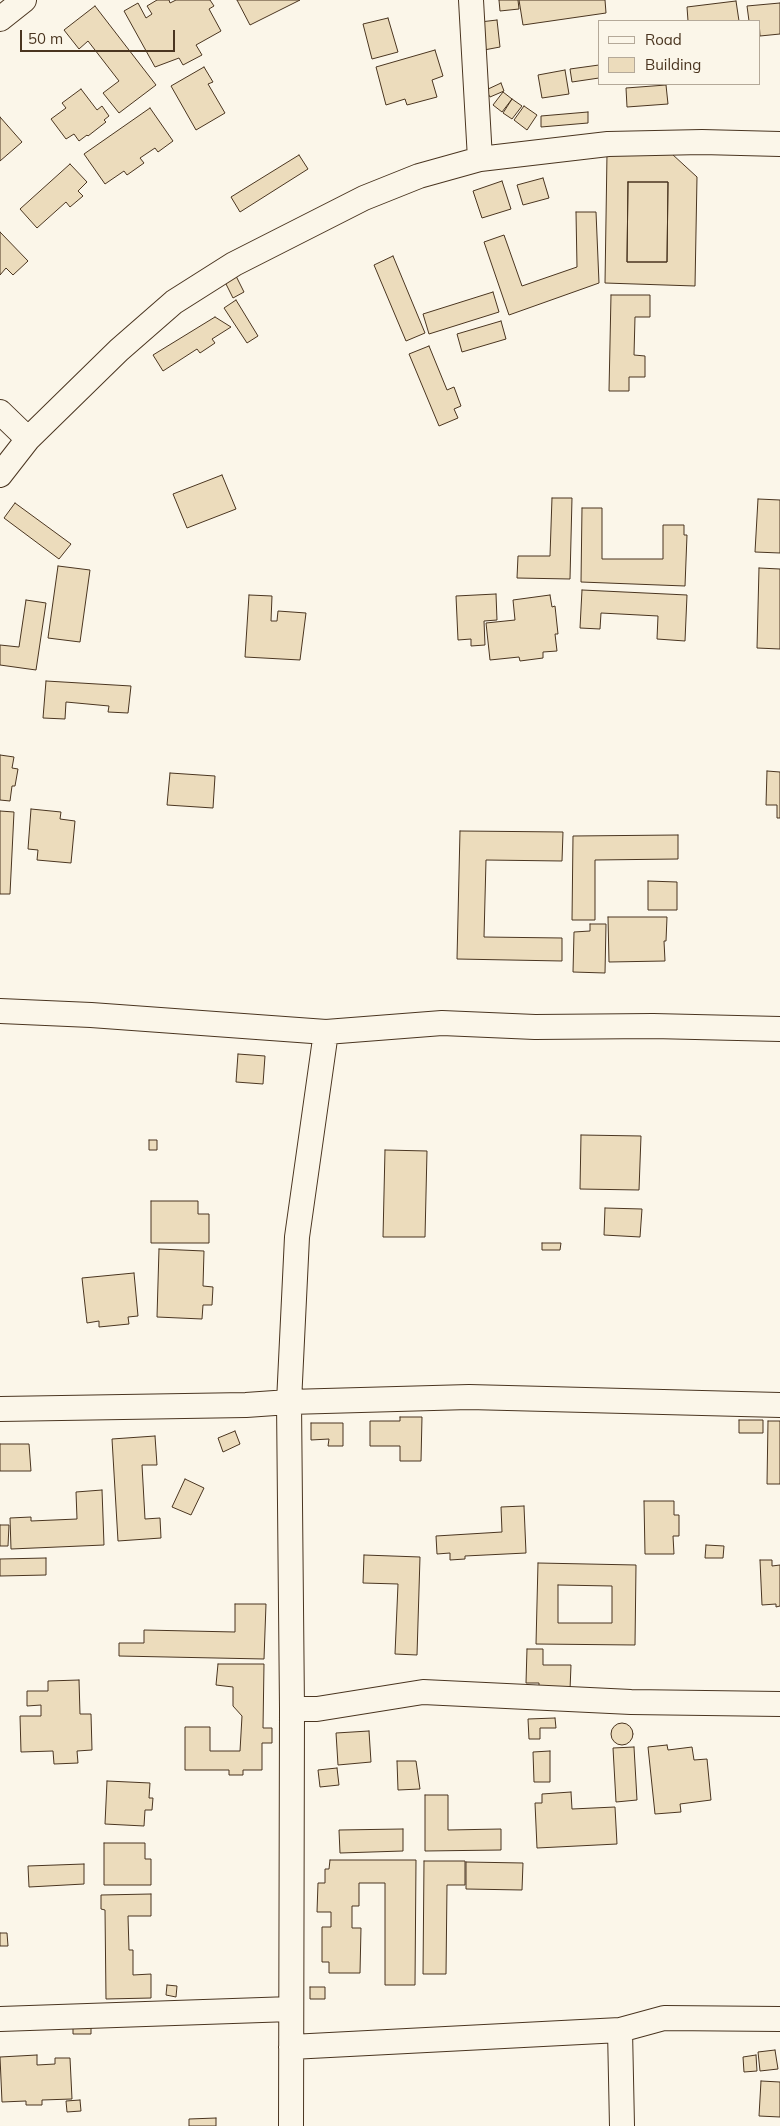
<!DOCTYPE html>
<html>
<head>
<meta charset="utf-8">
<style>
  body { margin:0 }
  #map { position:relative; width:780px; height:2126px; overflow:hidden; background:#fbf6e9; font-family:Mulish,sans-serif }
  canvas { display:block }
  .legend { position:absolute; left:598px; top:20px; width:162px; height:65px; box-sizing:border-box; background:#fbf6e9; border:1px solid #b4a999; margin:0; padding:6px 9px; list-style:none; font-size:15px; color:#4a3520 }
  .legend li { display:flex; align-items:center; gap:10px; height:25px }
  .legend b { width:25px; border:1px solid #b4a999 }
  .scale { position:absolute; left:20px; top:30px; width:155px; height:22px; box-sizing:border-box; border:2px solid #4a3520; border-top:0; padding-left:6px; font-size:15px; line-height:18px; white-space:nowrap; color:#4a3520; -webkit-text-stroke:4px #fbf6e9; paint-order:stroke }
</style>
</head>
<body>
<div id="map">
<canvas width="780" height="2126"></canvas>
<ul class="legend">
<li><b style="height:6px;background:#fbf6e9"></b>Road</li>
<li><b style="height:14px;background:#ecdcbc"></b>Building</li>
</ul>
<div class="scale">50 m</div>
</div>
<script>
const ctx = document.querySelector('canvas').getContext('2d');
ctx.lineJoin = 'round';
function paint(path, color) {
  ctx.fillStyle = color;
  ctx.fill(path, 'evenodd');
}
function poly(rows) {
  const path = new Path2D();
  for (const r of rows) {
    if (r.length === 3) {
      path.moveTo(r[0] + r[2], r[1]);
      path.arc(r[0], r[1], r[2], 0, 2 * Math.PI);
      continue;
    }
    path.moveTo(r[0], r[1]);
    for (let i = 2; i < r.length; i += 2) path.lineTo(r[i], r[i + 1]);
  }
  return path;
}
function stroke(path, color, width, dash) {
  ctx.strokeStyle = color;
  ctx.lineWidth = width;
  ctx.lineCap = dash ? 'butt' : 'round';
  ctx.setLineDash(dash || []);
  ctx.stroke(path);
}
const building = poly([
  [157,0,169,0,170,3,176,0,210,0,214,6,209,9,221,31,196,45,202,55,183,65,179,58,155,67,124,11,138,3,146,18,152,14,147,6,157,0],
  [237,0,300,0,250,25,237,0],
  [499,0,518,0,519,9,500,11,499,0],
  [519,0,605,0,606,13,523,25,519,0],
  [736,1,739,21,688,21,687,7,736,1],
  [780,3,780,34,760,36,759,21,749,21,747,6,780,3],
  [95,6,156,85,119,113,103,93,119,81,88,41,79,49,64,30,95,6],
  [388,18,398,52,372,59,363,24,388,18],
  [497,20,500,47,484,50,480,22,497,20],
  [435,50,443,76,432,80,437,97,407,105,405,99,386,105,376,67,435,50],
  [599,65,599,78,572,82,570,69,599,65],
  [204,67,213,82,208,84,225,113,196,130,171,86,204,67],
  [565,70,569,94,542,98,538,75,565,70],
  [501,83,504,91,490,97,486,90,501,83],
  [666,85,668,104,627,107,626,88,666,85],
  [81,89,97,110,102,106,109,116,104,120,106,122,88,136,87,135,79,141,74,134,66,139,51,119,66,108,62,103,81,89],
  [503,92,512,99,502,112,493,105,503,92],
  [512,99,522,106,512,119,503,113,512,99],
  [524,106,537,115,527,130,514,120,524,106],
  [150,108,173,141,158,152,155,148,140,158,144,163,127,175,124,171,105,184,84,154,150,108],
  [588,112,588,123,541,127,541,116,588,112],
  [0,117,22,142,0,161,0,117],
  [607,154,672,154,697,177,695,286,605,283,607,154],
  [628,182,668,182,667,262,627,262,628,182],
  [299,155,308,169,240,212,231,197,299,155],
  [70,164,87,182,78,191,83,196,70,207,66,202,37,228,20,209,70,164],
  [543,178,549,198,523,205,517,185,543,178],
  [502,181,511,209,482,218,473,191,502,181],
  [628,182,668,182,667,262,627,262,628,182],
  [576,212,596,212,599,283,509,315,484,242,504,235,522,286,577,267,576,212],
  [0,232,28,261,13,275,6,268,0,275,0,232],
  [393,256,425,333,406,341,374,265,393,256],
  [236,276,244,292,233,298,225,282,236,276],
  [493,292,499,312,429,334,423,314,493,292],
  [611,295,650,295,650,317,635,317,634,355,645,356,645,377,629,377,629,391,609,391,611,295],
  [236,300,258,336,247,343,224,308,236,300],
  [215,317,231,327,212,339,215,343,200,353,197,349,163,371,153,355,215,317],
  [501,321,506,339,462,352,457,334,501,321],
  [429,346,447,390,454,387,461,406,454,409,458,418,439,426,409,354,429,346],
  [222,475,236,509,187,528,173,494,222,475],
  [552,498,572,498,570,579,517,578,518,556,550,556,552,498],
  [758,499,780,500,780,553,755,552,758,499],
  [15,503,71,544,59,559,4,518,15,503],
  [582,508,602,508,602,559,663,559,663,525,684,525,684,535,687,535,685,586,581,582,582,508],
  [58,566,90,570,80,642,48,638,58,566],
  [759,568,780,569,780,649,757,648,759,568],
  [582,590,687,595,685,641,657,639,658,616,601,613,600,629,580,628,582,590],
  [496,594,497,620,484,621,485,645,471,646,471,639,458,640,456,596,496,594],
  [249,595,272,596,271,621,277,621,278,611,306,613,300,660,245,657,249,595],
  [550,595,552,607,555,606,558,634,555,634,557,651,543,652,543,658,520,661,519,657,490,660,486,623,515,620,513,600,550,595],
  [26,600,46,603,36,670,0,665,0,645,19,647,26,600],
  [46,681,131,686,128,713,108,712,109,706,66,702,65,719,43,718,46,681],
  [0,755,14,757,12,768,18,769,15,786,12,786,10,801,0,800,0,755],
  [767,771,780,772,780,818,777,818,777,805,766,805,767,771],
  [170,773,215,776,213,808,167,805,170,773],
  [31,809,61,812,60,819,75,821,71,863,37,860,38,850,28,849,31,809],
  [0,811,14,812,10,894,0,894,0,811],
  [460,831,563,832,562,861,486,860,484,937,562,938,562,961,457,959,460,831],
  [678,835,678,859,595,860,595,920,572,920,573,836,678,835],
  [648,881,677,882,677,910,648,910,648,881],
  [608,917,667,917,666,941,664,941,665,961,609,962,608,917],
  [590,924,606,924,605,973,573,972,574,932,590,931,590,924],
  [238,1054,265,1056,263,1084,236,1082,238,1054],
  [581,1135,641,1136,639,1190,580,1189,581,1135],
  [149,1140,157,1140,157,1150,149,1150,149,1140],
  [385,1150,427,1151,425,1237,383,1237,385,1150],
  [151,1201,198,1201,198,1214,209,1214,209,1243,151,1243,151,1201],
  [605,1208,642,1209,640,1237,604,1235,605,1208],
  [542,1243,561,1243,560,1250,542,1250,542,1243],
  [159,1249,204,1251,203,1286,213,1287,212,1305,203,1305,202,1319,157,1317,159,1249],
  [134,1273,138,1316,128,1317,129,1324,99,1327,99,1321,87,1323,82,1278,134,1273],
  [400,1417,422,1417,421,1461,400,1461,400,1446,370,1446,370,1421,400,1421,400,1417],
  [739,1420,763,1420,763,1433,739,1433,739,1420],
  [768,1421,780,1421,780,1484,767,1484,768,1421],
  [311,1423,343,1423,343,1446,328,1446,329,1439,311,1440,311,1423],
  [235,1431,240,1444,223,1452,218,1438,235,1431],
  [155,1436,157,1465,142,1465,145,1519,160,1518,161,1538,118,1541,112,1439,155,1436],
  [0,1444,29,1444,31,1471,0,1471,0,1444],
  [185,1479,204,1488,191,1515,172,1507,185,1479],
  [102,1490,104,1545,11,1549,10,1518,31,1517,31,1521,77,1519,76,1492,102,1490],
  [644,1501,674,1501,674,1515,679,1515,679,1536,673,1536,674,1554,645,1554,644,1501],
  [524,1506,526,1553,465,1556,465,1559,450,1560,450,1553,437,1554,436,1536,502,1532,501,1507,524,1506],
  [0,1525,9,1525,8,1546,0,1546,0,1525],
  [706,1545,724,1546,723,1558,705,1558,706,1545],
  [364,1555,420,1557,417,1655,395,1654,398,1584,363,1583,364,1555],
  [46,1558,46,1575,0,1576,0,1559,46,1558],
  [760,1560,772,1560,772,1566,780,1565,780,1606,776,1607,776,1604,762,1605,760,1560],
  [538,1563,636,1565,635,1645,536,1644,538,1563],
  [558,1585,612,1586,612,1623,558,1623,558,1585],
  [235,1604,266,1604,264,1659,119,1656,119,1643,144,1643,144,1630,235,1632,235,1604],
  [527,1649,543,1649,543,1665,571,1665,570,1690,539,1690,539,1683,526,1683,527,1649],
  [218,1664,264,1664,263,1728,272,1728,272,1743,262,1743,262,1770,243,1770,243,1775,229,1775,229,1770,185,1770,185,1727,210,1727,210,1751,240,1751,242,1716,233,1706,233,1687,216,1685,218,1664],
  [79,1680,80,1714,91,1714,92,1750,77,1751,78,1763,54,1764,53,1751,21,1752,20,1716,41,1716,41,1705,27,1706,27,1691,48,1691,48,1681,79,1680],
  [555,1718,556,1728,540,1728,540,1739,529,1739,528,1719,555,1718],
  [622,1734,11],
  [369,1731,371,1762,338,1765,336,1733,369,1731],
  [667,1745,668,1750,692,1747,694,1760,707,1759,711,1800,680,1804,681,1812,655,1814,648,1747,667,1745],
  [634,1747,637,1800,616,1802,613,1748,634,1747],
  [550,1751,550,1782,534,1782,533,1752,550,1751],
  [397,1761,416,1761,420,1789,398,1790,397,1761],
  [337,1768,339,1785,320,1787,318,1770,337,1768],
  [107,1781,150,1783,149,1798,153,1798,152,1810,145,1810,144,1826,105,1824,107,1781],
  [571,1792,572,1809,615,1807,617,1844,537,1848,535,1803,542,1803,542,1794,571,1792],
  [425,1795,448,1795,448,1830,501,1829,501,1850,425,1851,425,1795],
  [403,1829,403,1851,340,1853,339,1830,403,1829],
  [104,1843,145,1843,145,1859,151,1859,151,1885,104,1885,104,1843],
  [330,1860,416,1860,415,1985,385,1985,385,1883,359,1883,359,1906,352,1906,352,1928,361,1928,360,1973,329,1973,329,1962,322,1962,322,1927,331,1927,331,1912,317,1912,318,1883,325,1883,325,1869,329,1869,330,1860],
  [424,1861,465,1861,465,1885,447,1885,446,1974,423,1974,424,1861],
  [466,1862,523,1863,522,1890,466,1889,466,1862],
  [84,1864,84,1884,29,1887,28,1866,84,1864],
  [151,1894,151,1916,128,1916,129,1950,133,1950,133,1975,151,1974,151,1998,106,1999,105,1910,101,1909,101,1895,151,1894],
  [0,1933,7,1933,8,1946,0,1946,0,1933],
  [167,1985,177,1986,176,1997,166,1995,167,1985],
  [310,1987,325,1987,325,1999,310,1999,310,1987],
  [73,2021,91,2021,91,2034,73,2034,73,2021],
  [775,2050,778,2069,760,2071,758,2052,775,2050],
  [37,2055,37,2065,55,2064,55,2058,70,2058,72,2099,42,2100,42,2105,26,2105,26,2101,2,2102,0,2057,37,2055],
  [756,2055,757,2071,744,2072,743,2057,756,2055],
  [761,2081,780,2082,780,2117,759,2116,761,2081],
  [80,2100,81,2111,67,2112,66,2101,80,2100],
  [216,2118,216,2126,189,2126,189,2119,216,2118]
]);
paint(building, '#ecdcbc');
stroke(building, '#4a3520', 1);
const minor = poly([
  [471,0,480,159],
  [0,19,24,0],
  [0,412,28,439],
  [0,475,28,439,119,350,174,302,234,264,364,198,419,176,480,159,608,144,702,142,780,144],
  [0,1011,91,1015,326,1032],
  [0,1409,246,1405,289,1402,469,1397,780,1405],
  [292,1709,317,1709,423,1692,631,1702,780,1704],
  [0,2019,291,2009],
  [620,2030,622,2126],
  [291,2047,620,2030,664,2018,780,2019],
  [291,2126,292,1709,289,1402,297,1237,326,1032,442,1023,535,1027,653,1026,780,1029]
]);
stroke(minor, '#4a3520', 26);
stroke(minor, '#fbf6e9', 24);
</script>
</body>
</html>
